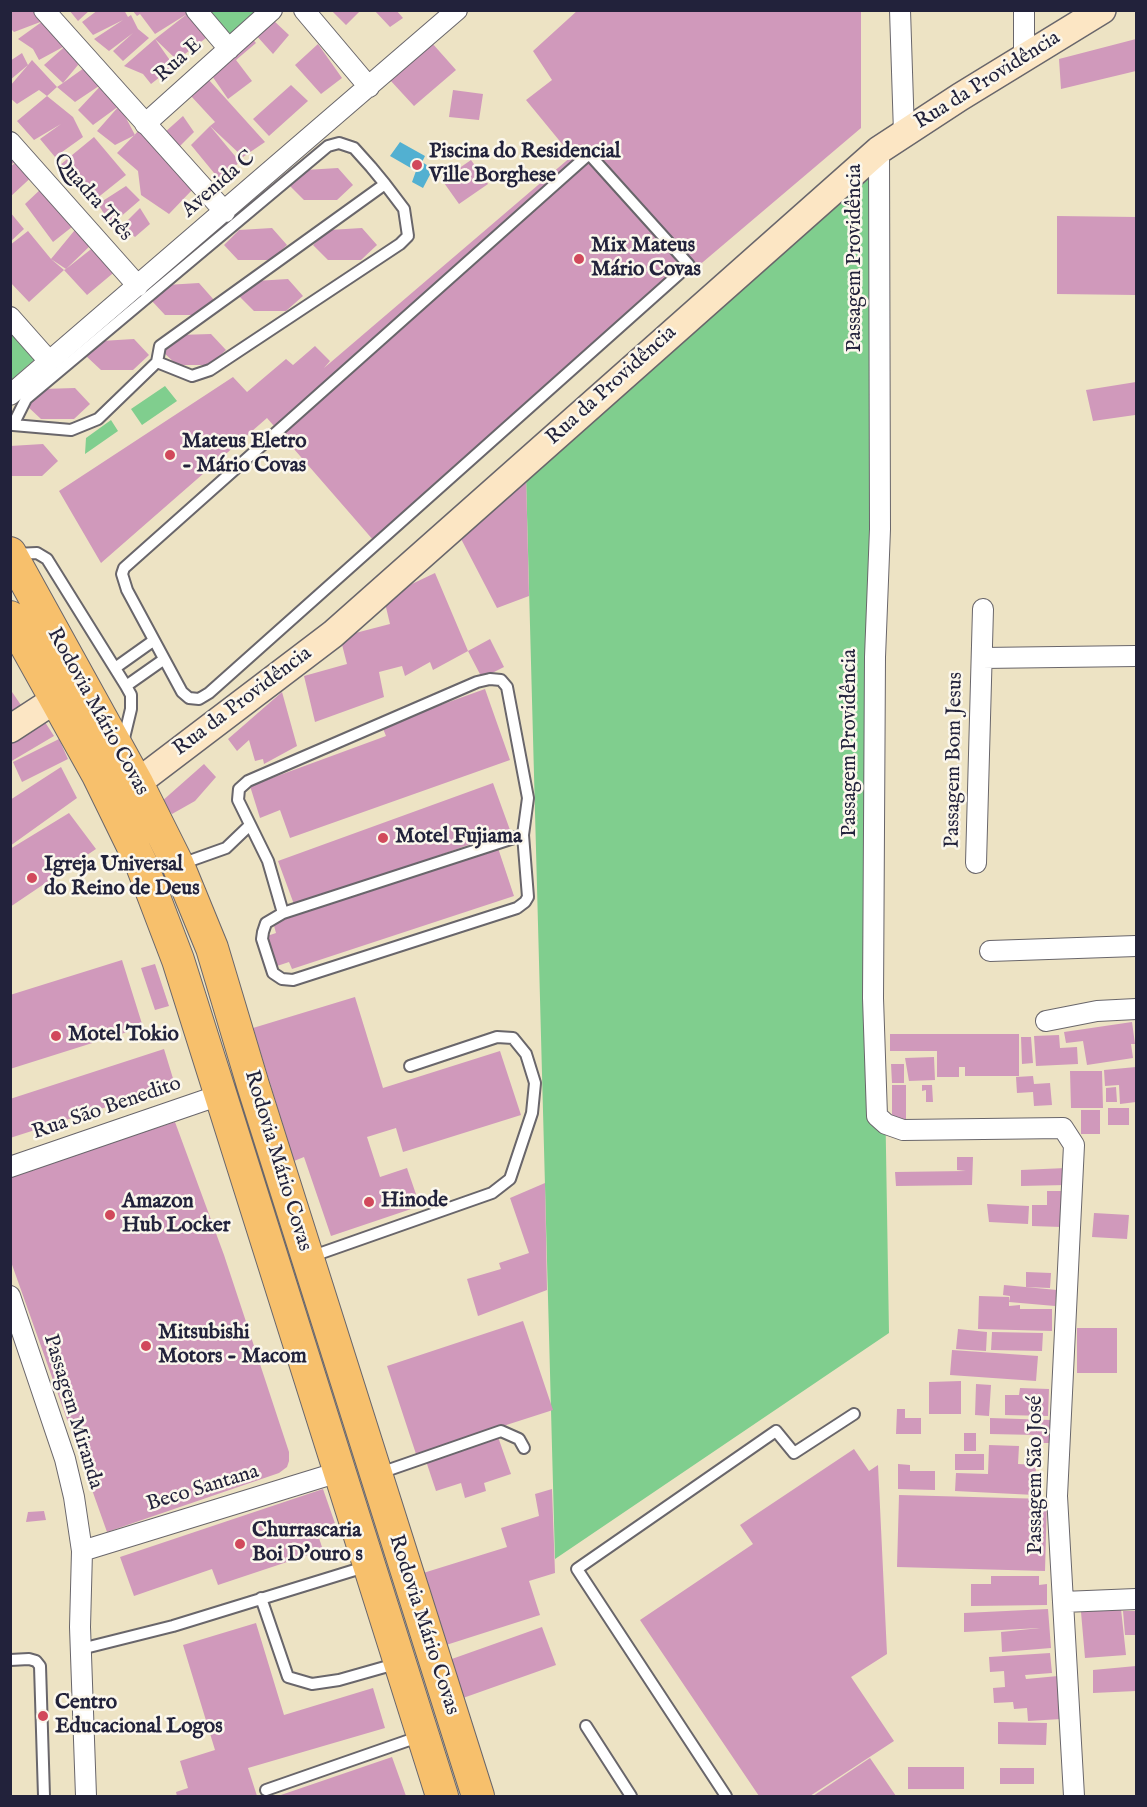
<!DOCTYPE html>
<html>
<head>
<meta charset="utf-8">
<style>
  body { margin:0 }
  #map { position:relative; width:1147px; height:1807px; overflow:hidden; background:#ede3c4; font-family:"IM FELL English",serif }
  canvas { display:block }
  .frame { position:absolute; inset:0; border:12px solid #22223b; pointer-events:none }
</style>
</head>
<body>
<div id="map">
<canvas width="1147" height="1807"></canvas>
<div class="frame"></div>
</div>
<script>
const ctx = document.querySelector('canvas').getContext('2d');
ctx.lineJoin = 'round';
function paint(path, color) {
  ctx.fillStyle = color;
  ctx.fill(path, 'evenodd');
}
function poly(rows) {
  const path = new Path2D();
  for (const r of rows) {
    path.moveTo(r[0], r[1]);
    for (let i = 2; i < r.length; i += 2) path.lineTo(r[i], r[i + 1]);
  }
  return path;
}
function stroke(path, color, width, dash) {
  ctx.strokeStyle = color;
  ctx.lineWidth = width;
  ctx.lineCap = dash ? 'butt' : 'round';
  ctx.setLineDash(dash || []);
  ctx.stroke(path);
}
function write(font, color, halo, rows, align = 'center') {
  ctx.font = font + ' "IM FELL English",serif';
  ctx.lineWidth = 5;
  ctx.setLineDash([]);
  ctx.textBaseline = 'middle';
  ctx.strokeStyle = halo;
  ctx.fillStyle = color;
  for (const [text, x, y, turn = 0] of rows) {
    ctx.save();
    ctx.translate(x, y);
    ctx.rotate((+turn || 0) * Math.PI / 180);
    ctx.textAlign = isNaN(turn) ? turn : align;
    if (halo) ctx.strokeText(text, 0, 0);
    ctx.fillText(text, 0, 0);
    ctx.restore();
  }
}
paint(poly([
  [191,11,266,11,224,48],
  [870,174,889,1333,555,1559,526,476],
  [10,318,41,354,11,380,10,380],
  [165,386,177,401,142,425,131,409],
  [111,420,118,431,85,454,86,438]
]), '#80ce8e');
paint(poly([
  [400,142,425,156,422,162,433,169,423,188,412,182,416,171,390,156]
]), '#52b0d1');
paint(poly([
  [10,10,34,10,43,21,65,46,39,60,33,49,18,39,43,21,14,32,10,28],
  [69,10,90,10,78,21],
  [98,10,124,10,128,17,131,15,138,29,149,38,123,61,113,51,133,33,109,51,94,39,123,20,93,35,82,22],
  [132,10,189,10,210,35,177,60,155,39,187,14,155,34,140,14,137,16],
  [331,10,361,10,346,25],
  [374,10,396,10,403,18,390,27],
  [578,10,861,10,861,128,374,541,267,418,101,563,59,491,233,377,247,392,286,359,293,365,315,346,330,361,324,368,572,156,526,100,552,80,533,51],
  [273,20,289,35,273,54,255,34],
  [250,36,256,43,236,60,252,81,228,99,210,73],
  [155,39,174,66,151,84,143,74,124,66],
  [1136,39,1136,71,1061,89,1059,59],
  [71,41,78,65,63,83,91,63,102,84,75,102,57,87,47,96,39,90,17,104,10,98,10,86,28,65,10,80,10,61,22,53,28,65,32,60,57,87,63,83,44,65],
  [432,43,456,70,414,106,390,80],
  [318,44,342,78,321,94,295,65],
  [106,80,135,135,115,145,97,131,119,106,93,125,78,110],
  [209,80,265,142,243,157,210,126,215,122,191,96],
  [291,85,308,101,269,136,253,119],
  [453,90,483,94,479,120,449,117],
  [47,96,73,117,83,137,55,157,40,139,61,124,34,140,17,121],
  [183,116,194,132,178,148,164,133],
  [145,124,193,189,169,214,141,195,138,171,117,153],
  [210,126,240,162,219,179,191,145],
  [94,137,126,175,91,203,60,165],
  [10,144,37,172,10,197,10,167,20,159,10,165],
  [471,160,488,184,459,204,442,180],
  [338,168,353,185,337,200,304,200,289,185,305,170],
  [126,186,140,200,111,225,98,204],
  [43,187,77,223,53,242,25,204],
  [140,208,150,224,135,237,122,226],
  [10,212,24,229,10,242],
  [1057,216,1136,217,1136,295,1057,294],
  [79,225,93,243,66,269,51,259,64,270,66,269,95,246,118,269,87,295,64,270,29,302,10,282,10,245,28,231,51,259],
  [272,228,287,245,271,260,238,260,224,245,239,230],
  [362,228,377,245,361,260,328,260,313,245,329,230],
  [288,279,303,296,286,311,254,311,239,296,255,281],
  [199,283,214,300,198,315,165,315,151,300,166,285],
  [211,334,226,350,210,365,177,365,162,351,178,335],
  [134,339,149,355,133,370,101,370,86,356,101,341],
  [1136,382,1135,415,1093,421,1086,390],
  [75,388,90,404,74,419,41,419,26,405,42,389],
  [43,444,58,461,42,476,10,476,10,446],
  [526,476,529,596,497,608,458,533],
  [435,573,468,651,433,670,430,662,405,676,402,666,379,672,384,697,315,722,304,676,347,664,340,637,390,624,385,603,399,595,397,591],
  [490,639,504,667,482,678,468,651],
  [10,689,23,708,10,714],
  [485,689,510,760,290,838,280,810,260,818,250,786,386,736,382,726],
  [282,692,297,746,264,764,263,759,255,761,249,740,237,751,228,739],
  [43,719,54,736,10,762,10,739],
  [59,739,68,759,22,782,13,762],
  [204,764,216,777,195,801,172,814,161,802],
  [61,767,77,798,10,846,10,800],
  [493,783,510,830,295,907,278,861],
  [69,813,96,849,10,907,10,849],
  [498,848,514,896,292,969,289,962,274,967,264,937,276,933,273,922],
  [122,960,143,1027,10,1069,10,995],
  [155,964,169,1006,155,1010,141,968],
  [355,997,383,1088,500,1051,521,1115,403,1152,396,1128,367,1137,380,1177,407,1168,420,1206,331,1236,304,1157,294,1161,253,1028],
  [1132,1022,1135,1044,1131,1044,1133,1058,1087,1065,1083,1041,1066,1043,1064,1032],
  [890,1034,1019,1034,1019,1076,965,1076,965,1067,959,1067,959,1077,937,1077,937,1051,890,1051],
  [1059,1035,1060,1048,1077,1047,1078,1064,1036,1066,1034,1036],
  [1021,1037,1031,1037,1033,1063,1022,1064],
  [164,1049,175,1085,10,1138,10,1099],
  [934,1057,935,1080,909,1081,905,1058],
  [891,1064,904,1064,904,1083,892,1083],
  [1136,1067,1136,1102,1120,1104,1119,1085,1105,1086,1104,1070],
  [1070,1071,1102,1071,1103,1108,1071,1108],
  [1033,1076,1034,1084,1050,1083,1052,1105,1034,1106,1033,1092,1017,1093,1016,1077],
  [892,1085,906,1085,906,1120,892,1120],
  [922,1085,932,1085,933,1102,926,1102,926,1090,922,1091],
  [1116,1087,1117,1102,1106,1102,1106,1088],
  [1108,1108,1129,1108,1129,1125,1108,1125],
  [1081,1110,1100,1110,1100,1134,1081,1134],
  [175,1122,224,1255,289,1452,289,1461,287,1467,279,1473,107,1532,10,1259,10,1175],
  [957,1157,973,1157,972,1185,896,1186,895,1172,966,1171,957,1170],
  [1066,1168,1066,1185,1021,1186,1021,1170],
  [545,1183,547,1290,478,1316,467,1279,501,1269,499,1263,529,1253,510,1198],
  [1047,1191,1061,1191,1061,1227,1032,1226,1032,1205,1047,1205],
  [987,1204,1029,1206,1028,1224,989,1222],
  [1094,1213,1129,1215,1127,1239,1092,1237],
  [1026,1272,1051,1273,1050,1288,1026,1287],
  [1004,1285,1057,1290,1055,1306,1009,1302,1010,1296,1003,1295],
  [979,1296,1009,1297,1009,1306,1020,1305,1020,1309,1052,1309,1052,1331,978,1329],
  [523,1321,553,1410,416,1454,387,1366],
  [1077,1328,1117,1328,1117,1373,1077,1373],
  [958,1329,987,1332,986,1351,956,1349],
  [992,1332,1043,1333,1042,1351,991,1350],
  [952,1350,1038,1356,1036,1381,950,1375],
  [961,1381,961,1414,929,1414,929,1382],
  [976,1384,991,1385,989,1416,975,1415],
  [1020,1388,1049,1389,1048,1416,1005,1415,1005,1395,1019,1395],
  [897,1409,905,1409,905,1418,921,1418,921,1434,896,1434],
  [990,1418,1051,1420,1051,1443,1037,1443,1037,1435,990,1434],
  [964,1433,976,1433,976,1451,964,1451],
  [497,1434,511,1474,484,1483,486,1491,465,1498,461,1483,436,1491,425,1458],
  [989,1445,1019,1446,1018,1464,1036,1465,1035,1495,955,1491,956,1473,988,1474],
  [854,1449,869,1471,878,1465,887,1654,851,1677,894,1741,810,1796,759,1796,640,1620,753,1544,740,1525],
  [955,1454,984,1454,984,1470,955,1470],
  [898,1464,910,1465,910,1471,935,1471,935,1490,898,1489],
  [323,1489,338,1532,319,1538,323,1550,218,1585,212,1569,134,1596,120,1557],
  [552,1489,555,1573,529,1581,540,1615,443,1646,420,1574,507,1547,501,1528,539,1516,535,1494],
  [899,1495,1047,1499,1045,1571,897,1567],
  [44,1511,46,1520,26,1522,28,1512],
  [991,1576,1039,1576,1039,1585,1047,1584,1047,1605,971,1606,971,1584,991,1584],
  [1048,1609,1051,1648,1002,1652,1001,1632,1040,1628,964,1632,964,1613],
  [1121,1609,1126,1655,1085,1658,1081,1612],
  [1123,1611,1136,1611,1136,1635,1125,1635],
  [256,1623,284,1715,373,1688,385,1728,248,1768,257,1796,177,1796,176,1792,188,1788,180,1761,215,1750,183,1645],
  [542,1627,556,1665,463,1698,449,1660],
  [1050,1653,1052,1673,1025,1675,1026,1679,1058,1676,1061,1719,1028,1721,1027,1708,1014,1709,1013,1702,994,1703,993,1688,1005,1687,1004,1671,990,1672,989,1657],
  [1136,1666,1136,1691,1093,1693,1093,1670],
  [998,1722,1047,1723,1046,1745,998,1744],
  [392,1757,406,1796,278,1796],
  [870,1758,896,1796,813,1796],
  [908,1767,964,1767,964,1789,908,1789],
  [1000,1768,1034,1768,1034,1784,1000,1784]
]), '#d099bb');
const lane = poly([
  [589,154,689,265,209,693,199,699,189,698,182,692,127,590,122,574,124,568,589,154],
  [157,362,192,376,210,370,400,244,408,236,404,209,385,184,371,167,354,148,339,143,328,146,26,399,13,425,71,430,98,419,157,362,160,346,385,184],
  [15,554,37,553,47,559,126,686,131,695,131,709,123,742],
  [115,668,153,641],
  [490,679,501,680,507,687,528,798,523,835,528,897,525,902,517,908,293,980,282,979,273,973,262,939,263,932,266,923,283,913,268,861,238,800,239,789,248,781,477,682,490,679],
  [126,686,163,660],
  [181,864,226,848,250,825],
  [283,913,523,835],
  [310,1257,492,1193,510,1179,532,1113,535,1083,526,1054,513,1038,497,1037,410,1066],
  [380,1473,501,1431,519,1439,524,1448],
  [261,1598,288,1677,312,1684,339,1680,399,1663],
  [81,1649,173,1626,368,1566],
  [10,1660,29,1659,36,1661,40,1666,44,1796],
  [586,1726,631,1796],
  [266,1790,421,1736],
  [726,1796,577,1569,776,1431,794,1453,854,1414]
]);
const street = poly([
  [44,10,225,212],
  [196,10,229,49],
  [304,10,369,87],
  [900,10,904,133],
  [1024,10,1024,58],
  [145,124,272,10],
  [10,142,138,286],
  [879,150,880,529,875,657,873,998,877,1116,886,1124,903,1130,1063,1128,1074,1145,1057,1496,1074,1796],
  [10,317,49,361],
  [10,395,457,10],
  [982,658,1136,656],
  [976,863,983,609],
  [990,951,1136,946],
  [1046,1021,1097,1011,1136,1009],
  [10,1167,220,1095],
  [10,1296,65,1459,74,1497,82,1551,80,1627,86,1796],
  [82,1551,339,1472],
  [1063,1602,1136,1599]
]);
const secondary = poly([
  [10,729,56,699],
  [137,783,333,634,879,150,960,97,1102,10]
]);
const primary = poly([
  [10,553,137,783,178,865,212,948,253,1085,478,1796],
  [10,617,98,775,141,863,178,960,442,1796]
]);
stroke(lane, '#69666b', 14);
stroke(street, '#69666b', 22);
stroke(secondary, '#69666b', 30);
stroke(primary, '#69666b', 34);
stroke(lane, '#fff', 10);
stroke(street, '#fff', 20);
stroke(secondary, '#fce6c4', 27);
stroke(primary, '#f7c06c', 32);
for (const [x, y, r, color] of [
  [417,165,6,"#d1495b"],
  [579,259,6,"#d1495b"],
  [170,455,6,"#d1495b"],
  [383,838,6,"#d1495b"],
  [32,878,6,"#d1495b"],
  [56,1036,6,"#d1495b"],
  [369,1202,6,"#d1495b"],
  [110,1215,6,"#d1495b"],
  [146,1346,6,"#d1495b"],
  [240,1544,6,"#d1495b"],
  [43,1716,6,"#d1495b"]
]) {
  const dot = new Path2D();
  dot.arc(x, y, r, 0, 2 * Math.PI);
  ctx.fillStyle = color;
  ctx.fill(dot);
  stroke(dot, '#fbf7ec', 2);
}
write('21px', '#22223b', '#fbf7ec', [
  ["Rua E",179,61,-42],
  ["Rua da Providência",988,81,-32],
  ["Avenida C",219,185,-41],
  ["Quadra Três",92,198,49],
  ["Passagem Providência",856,258,-90],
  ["Rua da Providência",612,386,-42],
  ["Rua da Providência",243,702,-37],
  ["Rodovia Mário Covas",97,712,61],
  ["Passagem Providência",851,743,-90],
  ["Passagem Bom Jesus",955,760,-89],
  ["Rua São Benedito",107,1109,-19],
  ["Rodovia Mário Covas",277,1161,73],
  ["Passagem Miranda",72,1412,73],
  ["Passagem São José",1037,1475,-90],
  ["Beco Santana",203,1489,-17],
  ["Rodovia Mário Covas",423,1625,72]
]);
write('bold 21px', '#22223b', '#fbf7ec', [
  ["Piscina do Residencial",429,153],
  ["Ville Borghese",429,177],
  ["Mix Mateus",591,247],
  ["Mário Covas",591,271],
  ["Mateus Eletro",182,443],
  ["- Mário Covas",182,467],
  ["Motel Fujiama",395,838],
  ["Igreja Universal",44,866],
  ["do Reino de Deus",44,890],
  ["Motel Tokio",68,1036],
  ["Hinode",381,1202],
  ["Amazon",122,1203],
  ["Hub Locker",122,1227],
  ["Mitsubishi",158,1334],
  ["Motors - Macom",158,1358],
  ["Churrascaria",252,1532],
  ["Boi D'ouro s",252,1556],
  ["Centro",55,1704],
  ["Educacional Logos",55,1728]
], 'left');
</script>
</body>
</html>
